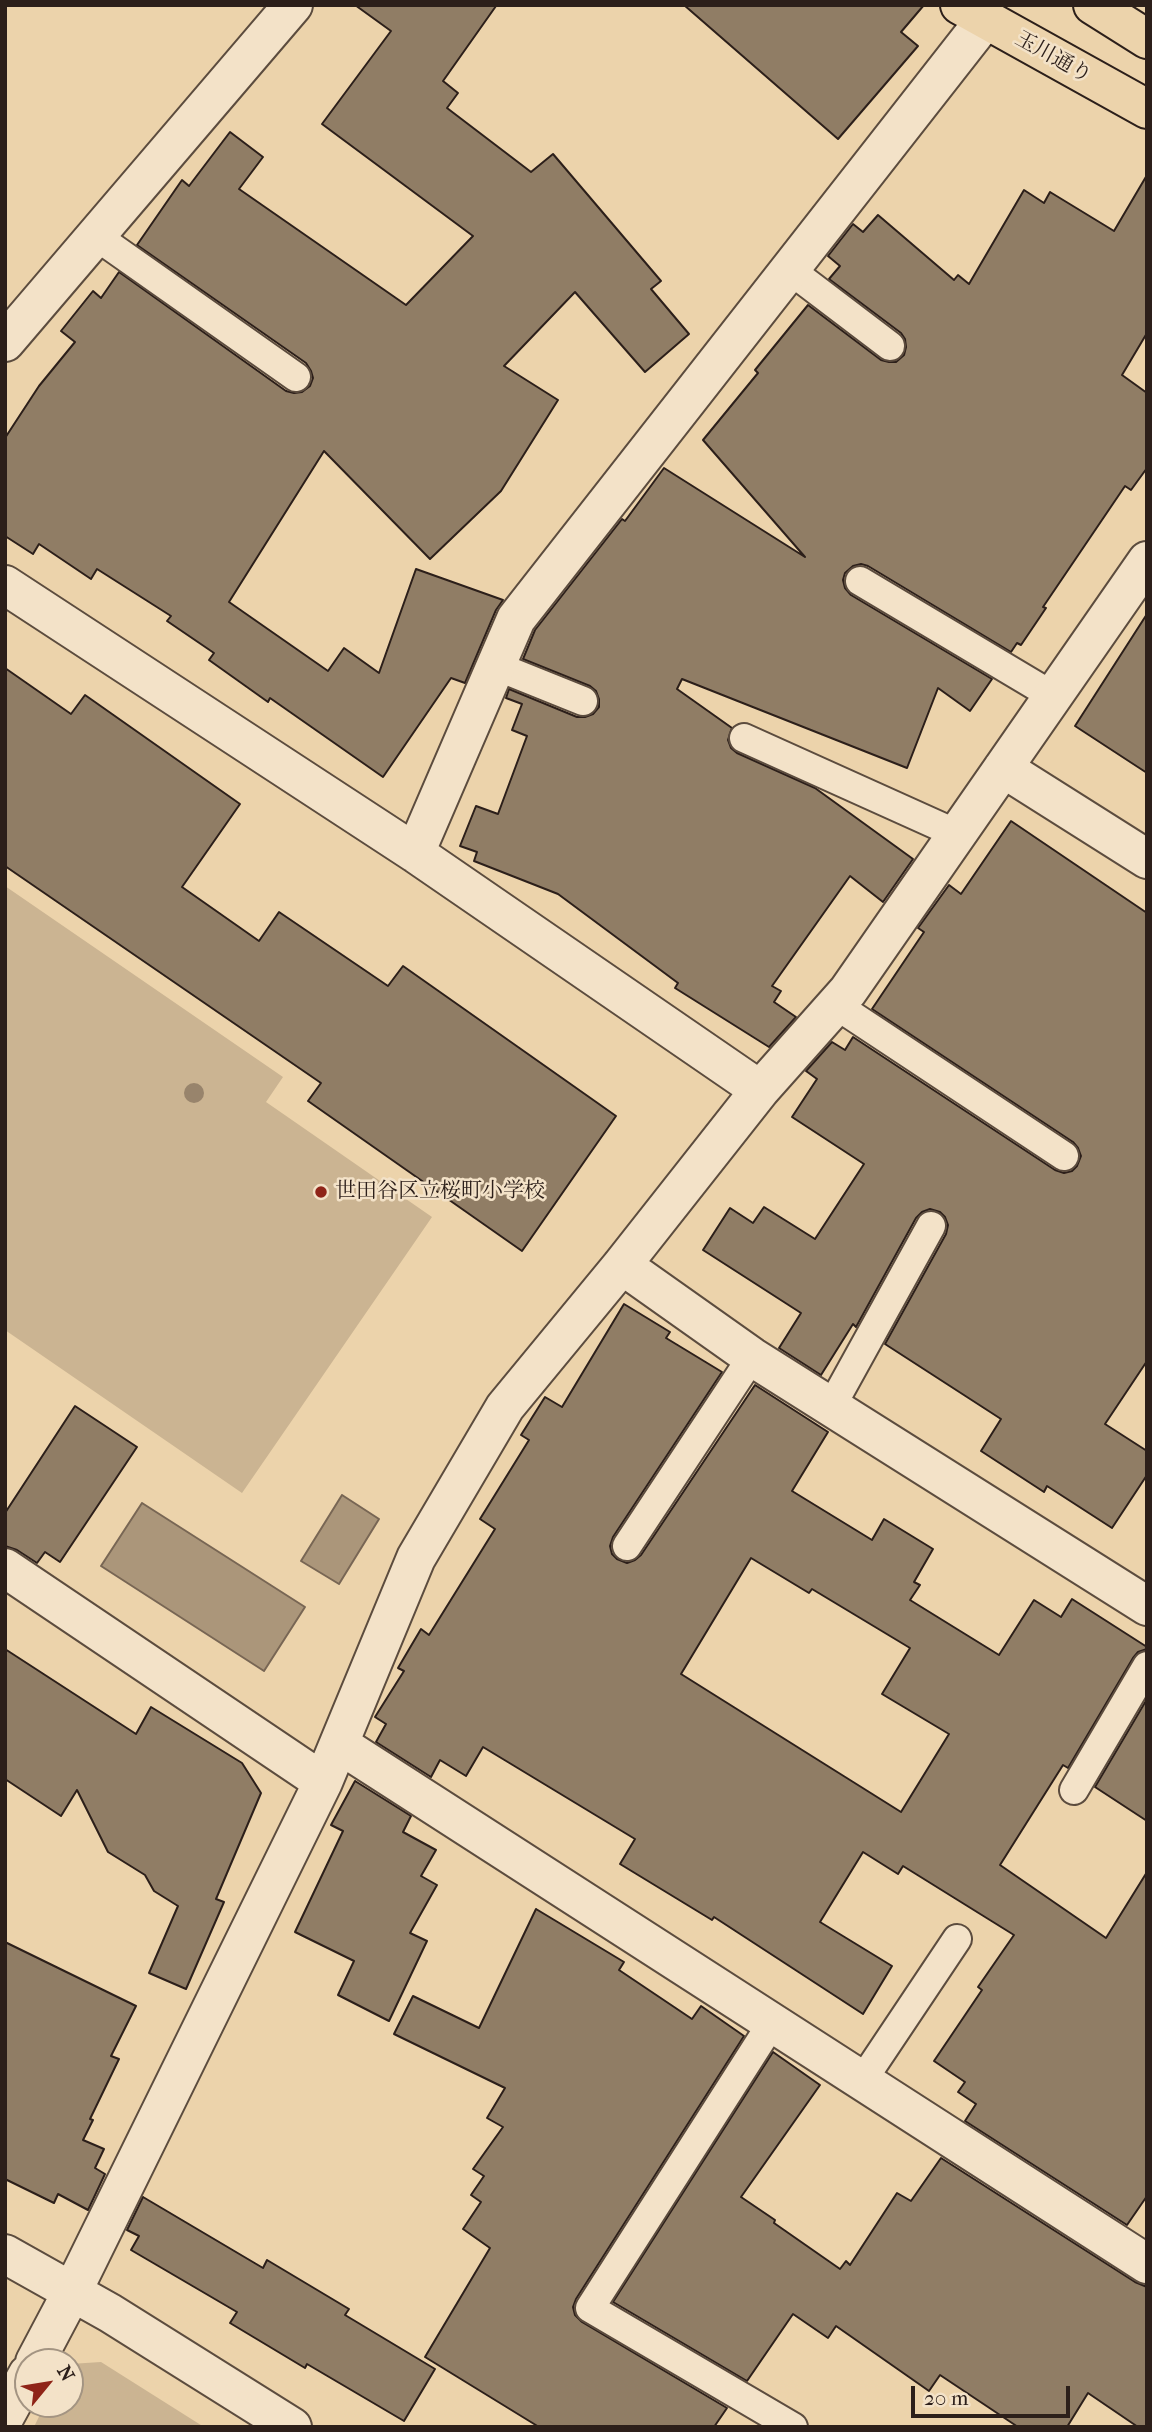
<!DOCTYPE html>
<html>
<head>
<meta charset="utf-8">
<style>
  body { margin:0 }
  #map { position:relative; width:1152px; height:2432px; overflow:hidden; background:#ecd3ab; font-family:"IM FELL French Canon",serif }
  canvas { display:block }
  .frame { position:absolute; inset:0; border:7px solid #2c1f1a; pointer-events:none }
  .north { position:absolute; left:14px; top:2348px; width:70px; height:70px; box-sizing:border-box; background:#f3e2c8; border:2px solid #a39482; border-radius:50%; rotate:60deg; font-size:19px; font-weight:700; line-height:28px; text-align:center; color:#2c1f1a }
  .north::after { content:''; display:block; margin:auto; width:24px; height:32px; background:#8f2418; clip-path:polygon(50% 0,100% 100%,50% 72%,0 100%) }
  .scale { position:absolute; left:911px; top:2386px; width:159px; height:32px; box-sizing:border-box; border:4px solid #2c1f1a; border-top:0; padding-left:9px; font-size:21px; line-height:24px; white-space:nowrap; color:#2c1f1a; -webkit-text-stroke:5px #f3e2c8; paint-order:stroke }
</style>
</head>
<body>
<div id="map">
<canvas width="1152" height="2432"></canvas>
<div class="frame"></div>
<div class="north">N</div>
<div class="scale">20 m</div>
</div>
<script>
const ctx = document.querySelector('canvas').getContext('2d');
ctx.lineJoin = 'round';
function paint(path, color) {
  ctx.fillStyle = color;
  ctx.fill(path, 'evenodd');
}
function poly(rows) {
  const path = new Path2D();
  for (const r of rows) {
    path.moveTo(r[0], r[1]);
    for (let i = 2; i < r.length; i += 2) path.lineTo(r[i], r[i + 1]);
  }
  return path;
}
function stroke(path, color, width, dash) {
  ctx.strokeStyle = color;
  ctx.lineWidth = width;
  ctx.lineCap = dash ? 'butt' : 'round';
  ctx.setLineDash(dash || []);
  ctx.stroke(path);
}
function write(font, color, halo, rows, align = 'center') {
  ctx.font = font + ' "IM FELL French Canon","Noto Serif JP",serif';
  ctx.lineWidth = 5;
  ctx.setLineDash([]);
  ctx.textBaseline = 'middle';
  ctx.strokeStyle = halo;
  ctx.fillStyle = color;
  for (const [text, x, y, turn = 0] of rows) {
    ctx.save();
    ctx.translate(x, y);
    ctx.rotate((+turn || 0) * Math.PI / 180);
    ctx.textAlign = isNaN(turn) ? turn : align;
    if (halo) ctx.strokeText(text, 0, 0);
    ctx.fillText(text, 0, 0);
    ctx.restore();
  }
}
paint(poly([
  [5,886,283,1077,266,1102,432,1217,242,1493,5,1330],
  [101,2362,204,2427,34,2427,45,2404,70,2404,70,2364]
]), '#cbb492');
const water = poly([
  [342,1495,379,1519,339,1584,301,1561,342,1495],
  [142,1503,305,1607,264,1671,101,1566,142,1503]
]);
paint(water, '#ab967a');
stroke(water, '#786654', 2);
const building = poly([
  [355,5,496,6,443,81,458,93,447,108,531,172,553,154,661,281,651,289,689,334,645,372,575,292,504,366,558,400,501,491,430,559,324,451,229,602,328,671,344,648,379,673,416,569,503,600,496,610,465,683,451,678,383,777,270,698,268,702,209,660,214,653,167,621,171,616,97,569,91,579,39,544,33,554,5,536,5,438,39,386,75,342,61,331,93,291,101,298,119,272,286,391,294,393,302,392,310,386,313,378,311,371,306,363,137,245,182,180,189,186,230,132,263,157,239,189,406,305,473,236,322,124,391,31,355,5],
  [684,5,924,5,901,32,918,46,838,139,684,5],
  [1147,175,1147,333,1122,375,1147,393,1147,468,1131,490,1125,486,1043,607,1046,608,1021,645,1017,643,1011,652,868,566,861,564,853,566,845,573,843,580,845,588,851,595,992,679,970,711,938,688,907,768,682,679,677,689,732,728,728,740,731,748,737,753,815,788,913,859,883,902,850,876,772,986,781,991,774,1002,796,1017,769,1047,675,988,678,983,558,894,474,861,477,852,460,846,476,806,498,814,527,736,512,730,522,704,506,698,509,689,577,717,585,717,593,714,599,707,599,699,596,691,590,686,523,659,535,630,622,519,625,521,664,468,805,557,703,440,758,373,755,370,808,305,881,360,889,362,896,362,904,355,906,347,905,339,901,333,829,279,840,266,828,256,853,224,863,232,878,215,954,280,958,275,969,284,1024,190,1044,203,1050,192,1114,231,1147,175],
  [1147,614,1147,773,1075,726,1147,614],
  [5,668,71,714,85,695,240,804,182,887,259,941,279,912,388,986,403,966,616,1116,522,1251,308,1101,321,1083,5,866,5,668],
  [1011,821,1147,913,1147,1361,1105,1424,1147,1451,1147,1475,1112,1528,1047,1486,1044,1492,981,1451,1001,1419,885,1344,946,1234,948,1225,945,1217,940,1212,930,1209,922,1212,916,1218,856,1327,853,1324,821,1375,779,1348,801,1313,703,1250,730,1208,753,1223,764,1207,815,1239,864,1164,792,1117,817,1079,806,1071,832,1042,845,1050,853,1037,1055,1170,1064,1173,1072,1171,1077,1166,1081,1156,1078,1148,1073,1142,872,1009,924,932,918,928,949,885,961,894,1011,821],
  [624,1304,670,1332,666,1338,722,1372,613,1537,610,1546,612,1554,617,1559,627,1563,635,1560,641,1555,755,1385,828,1432,792,1491,872,1540,884,1519,933,1549,914,1582,920,1585,910,1600,999,1655,1034,1600,1061,1617,1072,1599,1147,1647,1147,1649,1138,1652,1133,1658,1068,1768,1063,1765,1000,1865,1106,1938,1147,1872,1147,2196,1127,2225,965,2121,976,2104,958,2092,965,2082,934,2061,982,1990,978,1987,1014,1935,903,1866,898,1874,863,1852,820,1922,892,1966,863,2014,714,1917,712,1920,620,1864,635,1839,483,1747,466,1776,440,1760,431,1777,376,1742,386,1724,375,1717,404,1671,398,1668,421,1629,429,1635,495,1529,480,1519,529,1440,521,1435,545,1397,562,1407,624,1304],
  [751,1558,809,1593,812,1589,910,1648,882,1694,949,1734,901,1812,681,1674,751,1558],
  [75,1406,137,1447,60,1562,45,1552,37,1563,17,1550,5,1546,5,1513,75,1406],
  [5,1649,136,1734,151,1707,242,1763,261,1793,216,1899,224,1902,186,1989,149,1973,178,1906,154,1891,145,1875,108,1852,77,1790,61,1816,5,1779,5,1649],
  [1147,1699,1147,1821,1095,1787,1147,1699],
  [355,1781,411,1816,403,1832,436,1850,421,1876,437,1885,410,1933,427,1941,389,2021,338,1995,354,1961,295,1932,343,1831,331,1825,355,1781],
  [536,1909,624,1962,619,1970,692,2019,701,2006,744,2036,576,2299,573,2307,575,2315,582,2322,727,2408,714,2427,539,2427,425,2357,490,2248,463,2229,481,2202,471,2195,484,2176,473,2169,503,2127,487,2118,505,2088,394,2034,413,1996,479,2028,536,1909],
  [5,1942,136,2006,111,2056,119,2059,90,2119,93,2120,83,2140,104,2149,95,2168,105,2174,88,2210,58,2194,54,2203,5,2179,5,1942],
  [773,2052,820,2085,741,2197,775,2220,774,2223,840,2269,846,2261,850,2265,897,2193,911,2201,941,2158,1135,2282,1147,2287,1147,2427,1138,2427,1088,2393,1067,2427,1018,2427,940,2375,929,2391,836,2326,828,2338,793,2314,747,2381,613,2302,773,2052],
  [143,2197,263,2268,267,2260,349,2309,345,2315,435,2369,404,2421,307,2364,305,2368,230,2323,237,2312,131,2250,139,2236,127,2230,143,2197]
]);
paint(building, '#907d65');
stroke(building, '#2c1f1a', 2);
const service = poly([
  [96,236,296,377],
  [790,270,890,346],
  [860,581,1053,696],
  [496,666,583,701],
  [744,738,957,834],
  [836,1005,1064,1156],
  [831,1407,931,1226],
  [627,1546,752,1357],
  [1074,1790,1147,1666],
  [772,2023,590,2308,793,2427],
  [862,2081,957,1939]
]);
const minor = poly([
  [5,342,293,5],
  [5,585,415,853,760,1090],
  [1003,768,1147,859],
  [415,853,516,619,985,20],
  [622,1265,752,1357,1147,1606],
  [5,1568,323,1782],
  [339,1744,1147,2264],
  [5,2254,110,2313,292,2427],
  [35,2362,72,2292,323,1782,416,1558,505,1407,622,1265,760,1090,848,991,1147,561],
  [5,2416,28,2374]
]);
const trunk = poly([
  [960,5,1147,109]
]);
const motorway = poly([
  [1093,5,1147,39]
]);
stroke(service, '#5c4c3e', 32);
stroke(minor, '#5c4c3e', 42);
stroke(trunk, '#2c1f1a', 42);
stroke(motorway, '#2c1f1a', 42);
stroke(service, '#f3e2c8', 28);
stroke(minor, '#f3e2c8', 38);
stroke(trunk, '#ecd3ab', 38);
stroke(motorway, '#ecd3ab', 38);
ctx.fillStyle = '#98846c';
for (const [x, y] of [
  [194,1093]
]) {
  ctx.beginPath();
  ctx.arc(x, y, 10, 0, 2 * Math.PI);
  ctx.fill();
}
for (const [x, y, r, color] of [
  [321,1192,7,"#8f2418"]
]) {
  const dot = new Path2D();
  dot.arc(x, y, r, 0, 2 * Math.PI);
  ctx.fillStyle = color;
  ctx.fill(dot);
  stroke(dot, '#f3e2c8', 2.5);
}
write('21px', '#2c1f1a', '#f3e2c8', [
  ["玉川通り",1053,58,29]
]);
write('21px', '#2c1f1a', '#f3e2c8', [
  ["世田谷区立桜町小学校",335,1192]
], 'left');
</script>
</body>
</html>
